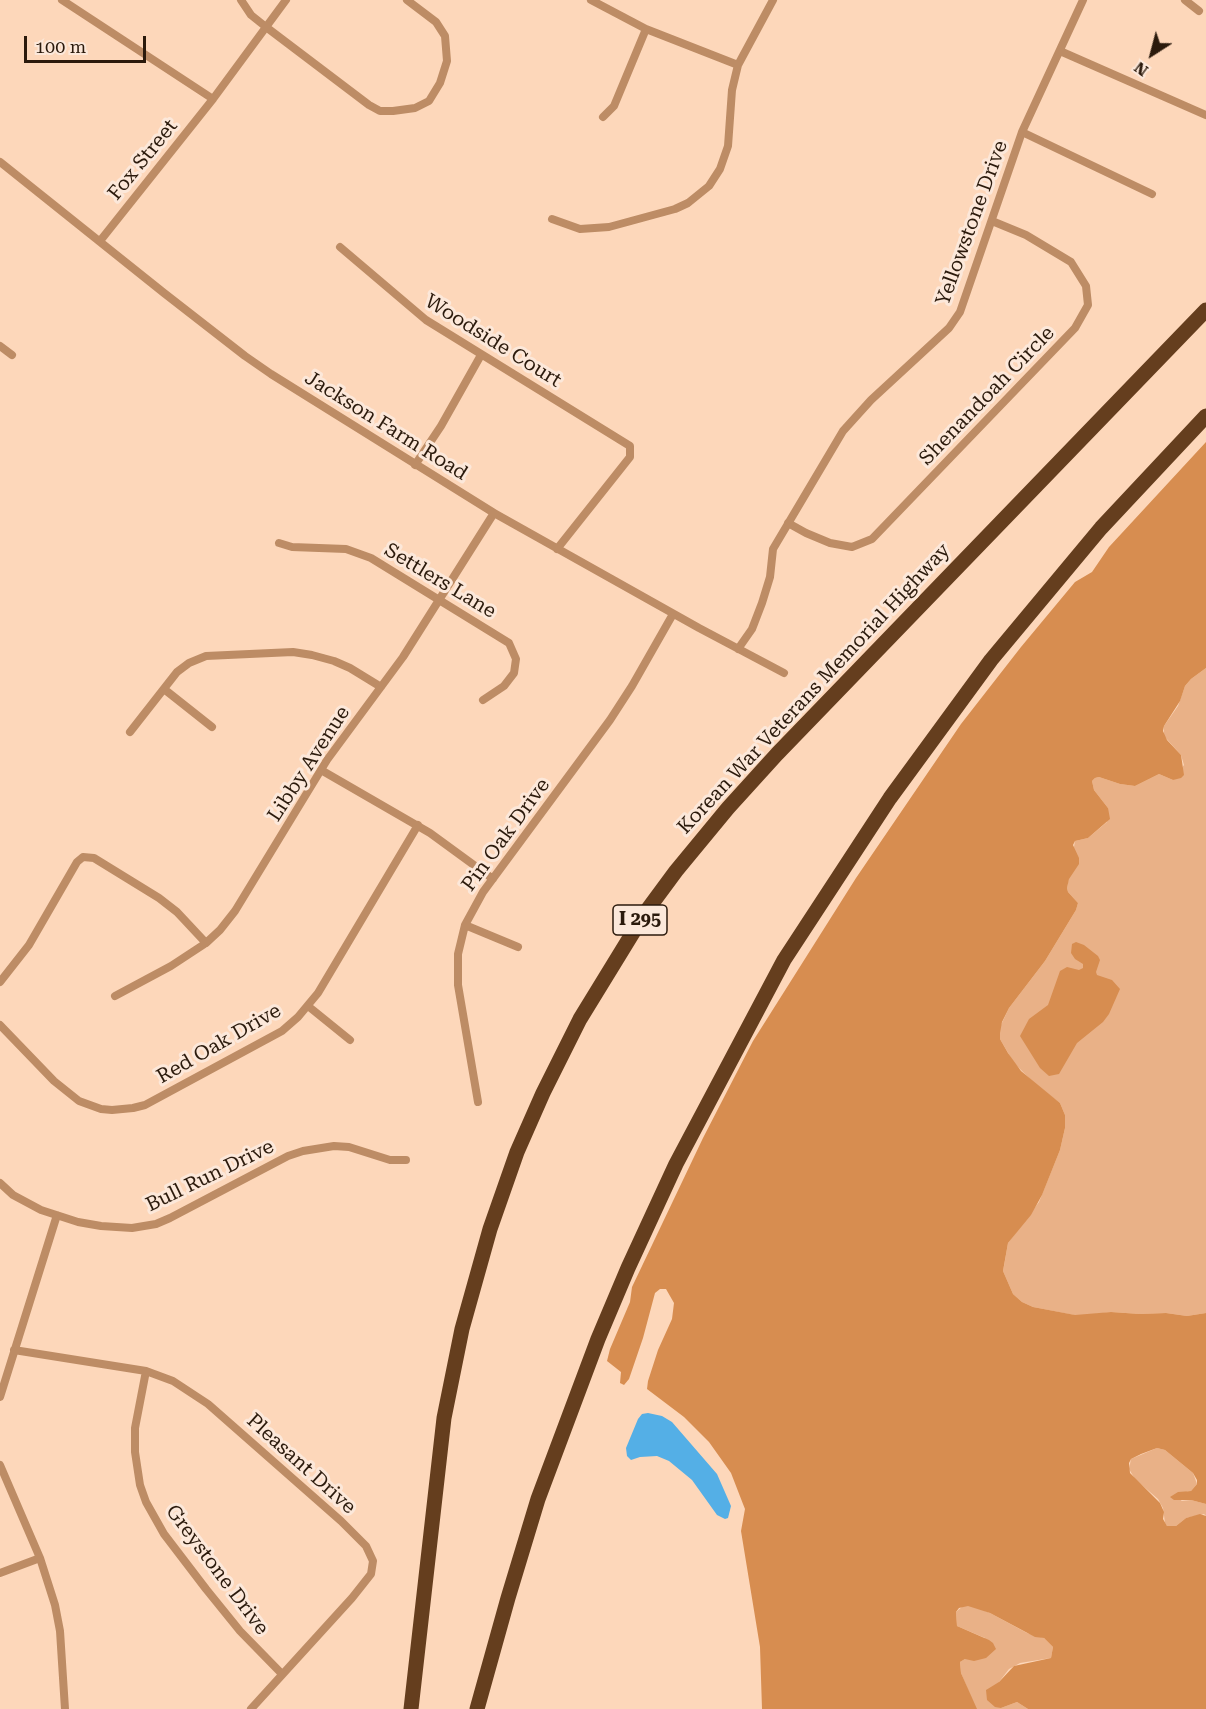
<!DOCTYPE html>
<html>
<head>
<meta charset="utf-8">
<style>
  body { margin:0 }
  #map { position:relative; width:1206px; height:1709px; overflow:hidden; background:#fdd7ba; font-family:"Roboto Serif",serif }
  canvas { display:block }
  .north { position:absolute; left:1122px; top:24px; width:60px; height:60px; -webkit-text-stroke:4px #fce8da; paint-order:stroke; rotate:216deg; font-size:16px; font-weight:700; line-height:24px; text-align:center; color:#2b1a0c }
  .north::after { content:''; display:block; margin:auto; width:21px; height:27px; background:#2b1a0c; clip-path:polygon(50% 0,100% 100%,50% 72%,0 100%) }
  .scale { position:absolute; left:24px; top:36px; width:122px; height:27px; box-sizing:border-box; border:3px solid #2b1a0c; border-top:0; padding-left:8px; font-size:18px; line-height:21px; white-space:nowrap; color:#2b1a0c; -webkit-text-stroke:4px #fce8da; paint-order:stroke }
</style>
</head>
<body>
<div id="map">
<canvas width="1206" height="1709"></canvas>
<div class="north">N</div>
<div class="scale">100 m</div>
</div>
<script>
const ctx = document.querySelector('canvas').getContext('2d');
ctx.lineJoin = 'round';
function paint(path, color) {
  ctx.fillStyle = color;
  ctx.fill(path, 'evenodd');
}
function poly(rows) {
  const path = new Path2D();
  for (const r of rows) {
    path.moveTo(r[0], r[1]);
    for (let i = 2; i < r.length; i += 2) path.lineTo(r[i], r[i + 1]);
  }
  return path;
}
function stroke(path, color, width, dash) {
  ctx.strokeStyle = color;
  ctx.lineWidth = width;
  ctx.lineCap = dash ? 'butt' : 'round';
  ctx.setLineDash(dash || []);
  ctx.stroke(path);
}
function write(font, color, halo, rows, align = 'center') {
  ctx.font = font + ' "Roboto Serif",serif';
  ctx.lineWidth = 6;
  ctx.setLineDash([]);
  ctx.textBaseline = 'middle';
  ctx.strokeStyle = halo;
  ctx.fillStyle = color;
  for (const [text, x, y, turn = 0] of rows) {
    ctx.save();
    ctx.translate(x, y);
    ctx.rotate((+turn || 0) * Math.PI / 180);
    ctx.textAlign = isNaN(turn) ? turn : align;
    if (halo) ctx.strokeText(text, 0, 0);
    ctx.fillText(text, 0, 0);
    ctx.restore();
  }
}
paint(poly([
  [1206,668,1206,1313,1187,1316,1166,1313,1140,1314,1111,1312,1079,1316,1033,1307,1022,1302,1013,1294,1003,1271,1004,1266,1008,1243,1039,1202,1060,1150,1065,1128,1065,1115,1060,1103,1036,1085,1014,1063,1000,1039,1000,1027,1009,1008,1045,961,1076,910,1078,903,1068,892,1067,888,1075,841,1088,838,1107,822,1108,808,1094,790,1092,781,1095,778,1099,777,1120,784,1135,786,1159,774,1173,780,1184,765,1181,755,1164,736,1164,726,1178,706,1185,686,1191,679],
  [1157,1448,1165,1450,1193,1473,1197,1484,1191,1491,1187,1491,1181,1501,1191,1500,1206,1504,1206,1516,1204,1514,1186,1518,1176,1526,1167,1526,1165,1523,1163,1508,1158,1499,1135,1479,1129,1469,1131,1459],
  [963,1606,973,1606,990,1613,1027,1633,1044,1638,1053,1647,1051,1658,1020,1663,1009,1669,999,1682,1001,1708,1017,1702,1028,1709,976,1709,961,1673,960,1662,965,1659,985,1638,957,1626,956,1612]
]), '#e9b187');
paint(poly([
  [1206,442,1206,668,1191,679,1185,686,1180,701,1164,726,1163,731,1167,740,1181,755,1184,775,1181,778,1173,780,1159,774,1135,786,1120,784,1099,777,1095,778,1092,781,1094,790,1108,808,1110,819,1088,838,1075,841,1073,845,1079,858,1079,864,1069,879,1067,888,1068,892,1078,903,1076,910,1045,961,1009,1008,1002,1022,1000,1033,1000,1039,1008,1053,1021,1071,1060,1103,1065,1115,1065,1128,1060,1150,1042,1195,1031,1215,1008,1243,1003,1271,1013,1294,1022,1302,1033,1307,1075,1315,1111,1312,1140,1314,1166,1313,1187,1316,1206,1313,1206,1504,1191,1500,1174,1500,1170,1497,1178,1492,1191,1491,1197,1484,1197,1480,1193,1473,1165,1450,1157,1448,1141,1454,1131,1459,1129,1463,1130,1473,1160,1503,1164,1512,1163,1519,1167,1526,1176,1526,1186,1518,1200,1514,1206,1516,1206,1709,1028,1709,1017,1702,1001,1708,995,1707,987,1700,986,1690,999,1682,1014,1666,1051,1658,1053,1647,1044,1638,1035,1637,990,1613,968,1606,959,1608,956,1612,957,1626,989,1640,993,1643,996,1649,986,1658,974,1661,965,1659,960,1662,961,1673,977,1709,762,1709,760,1647,741,1531,745,1509,743,1504,731,1473,709,1442,684,1417,647,1389,648,1381,658,1350,672,1319,674,1303,666,1289,660,1289,655,1293,643,1338,629,1379,624,1385,620,1383,621,1372,607,1361,610,1349,630,1302,632,1287,703,1138,753,1041,856,878,961,724,1021,647,1075,582,1092,572,1109,547],
  [1076,942,1084,945,1098,956,1100,960,1096,972,1097,975,1112,980,1120,989,1109,1014,1103,1022,1077,1043,1059,1074,1049,1076,1040,1068,1020,1036,1029,1019,1048,1005,1060,971,1067,967,1079,970,1083,968,1083,964,1075,959,1071,953,1072,944]
]), '#d78d50');
paint(poly([
  [648,1413,662,1416,672,1422,717,1474,731,1506,728,1518,725,1519,717,1515,692,1480,669,1461,657,1456,640,1457,631,1460,627,1456,626,1448,638,1419,642,1414]
]), '#54afe6');
stroke(poly([
  [62,0,213,99],
  [241,0,251,15,266,27,369,105,380,111,393,111,415,108,429,101,440,83,447,61,445,36,436,22,407,0],
  [591,0,646,29,738,65],
  [1185,0,1199,11],
  [1060,51,1206,115],
  [603,117,614,106,646,29],
  [1022,132,1152,194],
  [0,162,164,293,245,356,271,374,494,513,699,628,784,673],
  [552,219,580,229,609,227,675,209,688,203,709,186,720,169,728,146,732,90,738,65,773,0],
  [100,241,213,99,286,0],
  [340,247,426,320,630,446,630,457,557,549],
  [0,346,12,355],
  [415,465,441,426,481,355],
  [788,523,806,533,830,543,852,547,872,539,1075,328,1088,305,1086,286,1071,262,1026,235,992,221],
  [279,543,292,547,346,549,371,558,509,643,516,659,514,673,504,686,483,700],
  [738,649,752,629,762,603,770,577,773,549,843,431,871,400,949,328,960,312,1022,132,1083,0],
  [164,689,212,727],
  [130,732,177,672,189,663,206,656,293,652,312,655,334,661,350,668,381,687],
  [321,770,430,833,493,879],
  [465,925,518,947],
  [0,982,29,945,77,862,83,857,94,858,159,898,177,912,206,943],
  [115,996,171,966,206,943,220,930,235,911,327,760,403,657,494,513],
  [308,1006,350,1040],
  [0,1025,54,1081,79,1101,101,1109,112,1110,133,1108,145,1105,282,1031,298,1017,318,993,418,825],
  [478,1102,458,985,458,954,465,925,483,892,610,720,632,686,673,614],
  [0,1183,13,1195,41,1210,78,1222,101,1226,132,1228,156,1224,170,1218,288,1156,303,1151,334,1146,349,1147,390,1160,406,1160],
  [14,1350,146,1371,173,1381,208,1404,341,1521,366,1546,373,1561,371,1574,352,1598,251,1709],
  [146,1371,135,1428,135,1452,140,1485,146,1502,164,1534,206,1589,240,1631,282,1674],
  [0,1397,57,1215],
  [0,1465,40,1558,55,1605,60,1631,65,1709],
  [0,1573,40,1558]
]), '#bd8c65', 8);
stroke(poly([
  [411,1709,444,1418,462,1329,490,1229,517,1152,543,1093,580,1019,645,913,676,871,728,808,777,754,1206,310],
  [477,1709,508,1598,538,1499,598,1339,628,1268,676,1164,784,960,890,798,991,660,1101,528,1206,416]
]), '#653e1e', 15);
for (const [x, y, w] of [
  [640,920,54]
]) {
  const box = new Path2D();
  box.roundRect(x - w / 2, y - 15, w, 30, 4.5);
  ctx.fillStyle = '#fce8da';
  ctx.fill(box);
  stroke(box, '#2b1a0c', 1.5);
}
write('bold 18px', '#2b1a0c', null, [
  ["I 295",640,920]
]);
write('20px', '#2b1a0c', '#fce8da', [
  ["Fox Street",143,160,-51],
  ["Yellowstone Drive",972,223,-70],
  ["Woodside Court",493,341,32],
  ["Shenandoah Circle",987,396,-46],
  ["Jackson Farm Road",386,426,32],
  ["Settlers Lane",440,581,31],
  ["Korean War Veterans Memorial Highway",814,689,-47],
  ["Libby Avenue",309,764,-57],
  ["Pin Oak Drive",506,835,-54],
  ["Red Oak Drive",219,1044,-30],
  ["Bull Run Drive",210,1176,-26],
  ["Pleasant Drive",301,1464,42],
  ["Greystone Drive",217,1570,53]
]);
</script>
</body>
</html>
